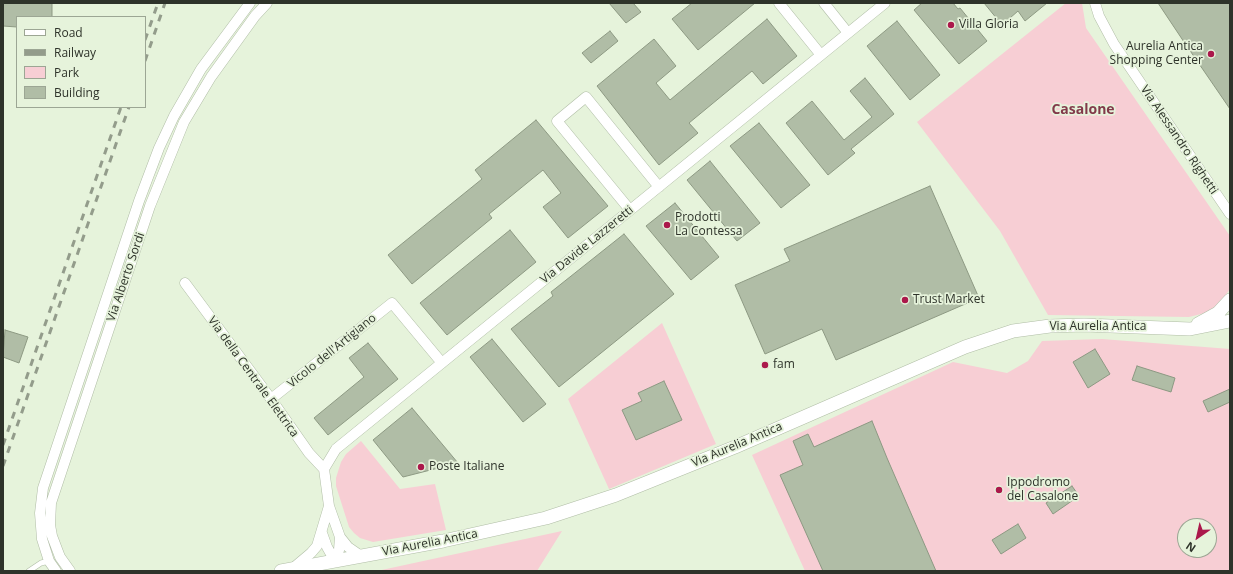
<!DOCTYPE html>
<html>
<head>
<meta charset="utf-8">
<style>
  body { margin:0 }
  #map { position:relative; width:1233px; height:574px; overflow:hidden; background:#e6f3db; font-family:"Open Sans",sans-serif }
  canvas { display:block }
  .frame { position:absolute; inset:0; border:4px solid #2e332a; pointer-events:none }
  .legend { position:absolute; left:16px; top:16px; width:130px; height:92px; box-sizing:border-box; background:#e6f3db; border:1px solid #9ca694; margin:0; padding:5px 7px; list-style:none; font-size:12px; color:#2e332a }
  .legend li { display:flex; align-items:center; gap:8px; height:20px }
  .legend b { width:20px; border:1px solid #9ca694 }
  .north { position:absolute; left:1177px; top:518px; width:40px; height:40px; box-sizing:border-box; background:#e6f3db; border:1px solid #9ca694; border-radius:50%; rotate:214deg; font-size:11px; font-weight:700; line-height:16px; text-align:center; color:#2e332a }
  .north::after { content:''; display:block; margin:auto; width:14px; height:18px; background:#ab184b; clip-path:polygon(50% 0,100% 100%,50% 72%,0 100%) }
</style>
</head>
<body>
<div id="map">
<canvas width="1233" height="574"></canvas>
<div class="frame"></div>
<ul class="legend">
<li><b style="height:5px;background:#fff"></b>Road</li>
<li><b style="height:5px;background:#939c8b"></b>Railway</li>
<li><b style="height:11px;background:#f7ced4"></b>Park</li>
<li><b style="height:11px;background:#b0bda6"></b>Building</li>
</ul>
<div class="north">N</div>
</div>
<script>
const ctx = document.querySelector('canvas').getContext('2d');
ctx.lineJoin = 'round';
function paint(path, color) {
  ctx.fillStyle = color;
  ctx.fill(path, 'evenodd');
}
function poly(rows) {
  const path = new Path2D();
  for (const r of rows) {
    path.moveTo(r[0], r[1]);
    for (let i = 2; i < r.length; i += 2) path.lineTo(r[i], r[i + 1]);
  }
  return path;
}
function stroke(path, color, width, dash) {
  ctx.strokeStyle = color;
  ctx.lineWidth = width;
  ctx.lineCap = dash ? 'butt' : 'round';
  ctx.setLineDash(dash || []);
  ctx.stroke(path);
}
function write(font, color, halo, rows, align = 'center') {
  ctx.font = font + ' "Open Sans",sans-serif';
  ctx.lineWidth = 3.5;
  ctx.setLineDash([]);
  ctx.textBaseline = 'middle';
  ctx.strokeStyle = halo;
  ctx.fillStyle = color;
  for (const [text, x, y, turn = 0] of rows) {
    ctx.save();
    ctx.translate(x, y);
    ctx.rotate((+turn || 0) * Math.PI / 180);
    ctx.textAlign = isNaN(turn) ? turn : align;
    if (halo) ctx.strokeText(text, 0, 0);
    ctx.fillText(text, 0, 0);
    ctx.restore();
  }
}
paint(poly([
  [1066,3,1082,3,1086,28,1230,236,1230,289,1219,304,1205,313,1189,317,1048,315,1000,231,917,122],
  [662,323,716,444,609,489,568,399],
  [1102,339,1230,349,1230,571,805,571,752,455,953,362,1007,373,1028,361,1042,341],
  [1185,526,1209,526,1209,550,1185,550],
  [361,441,400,489,435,484,446,530,373,542,360,538,354,533,349,527,336,486,336,478,341,462,346,454],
  [562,531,537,571,377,571]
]), '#f7ced4');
const building = poly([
  [3,3,52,3,52,17,17,17,17,27,3,26,3,3],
  [609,3,633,3,641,12,626,23,609,3],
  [692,3,755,3,698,50,672,19,692,3],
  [922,3,953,3,958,9,960,8,987,41,959,64,914,10,922,3],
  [984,3,1047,3,1025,21,1018,11,1002,25,984,3],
  [1158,3,1230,3,1230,109,1182,39,1158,3],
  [767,19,797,56,763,84,752,71,689,123,698,133,659,165,597,86,654,39,676,66,656,83,670,100,767,19],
  [897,21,940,75,910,100,867,46,897,21],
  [610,31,618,41,591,63,582,53,610,31],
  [865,78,894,114,851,149,855,153,828,175,786,123,812,101,844,140,872,117,850,91,865,78],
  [536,120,608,206,568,238,543,207,561,193,543,170,489,214,492,218,412,284,388,255,482,179,475,170,536,120],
  [759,123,810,185,781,208,730,146,759,123],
  [710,161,760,223,737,241,687,180,710,161],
  [930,186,979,298,836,360,822,329,765,354,735,285,790,261,784,249,930,186],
  [675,203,719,257,691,280,646,226,675,203],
  [510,230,536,262,447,335,420,303,510,230],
  [624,234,674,294,559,387,511,329,553,296,551,292,624,234],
  [5,330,28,337,19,363,3,357,5,330],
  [492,339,546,404,523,422,470,357,492,339],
  [368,343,398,379,328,435,314,418,364,377,349,358,368,343],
  [1095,349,1110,374,1088,388,1073,362,1095,349],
  [1137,366,1175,378,1171,392,1132,380,1137,366],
  [664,381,682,420,636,440,622,410,642,401,638,393,664,381],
  [1230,389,1230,402,1208,412,1203,401,1230,389],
  [412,408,458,463,403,477,373,440,412,408],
  [872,421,887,458,936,571,823,571,780,475,803,465,793,441,808,434,814,447,872,421],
  [1072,486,1079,496,1053,514,1046,503,1072,486],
  [1018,524,1026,538,1001,554,992,540,1018,524]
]);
paint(building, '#b0bda6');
stroke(building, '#8d9983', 1);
const service = poly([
  [29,571,41,563,49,561]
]);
const minor = poly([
  [779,3,821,55],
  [824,3,848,33],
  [1095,3,1099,16,1114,44,1230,214],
  [630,210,557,121,586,97,659,187],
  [185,283,271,399,309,453,324,469],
  [271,399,392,303,442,363],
  [322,533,327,547,335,561],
  [340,537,348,547,361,556],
  [335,561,339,550,340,537,329,506,324,469,336,449,885,3],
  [292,569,311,553,317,546,329,506],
  [56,571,49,561,42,539,40,513,43,488,139,201,159,148,174,116,201,69,250,3],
  [70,571,60,557,52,536,50,525,51,503,150,206,184,122,211,77,255,16,267,3]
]);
const tertiary = poly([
  [1198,324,1218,313,1230,300],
  [281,571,443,541,546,518,616,495,735,447,965,347,1013,331,1050,326,1084,325,1190,329,1230,321]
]);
stroke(service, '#b0bda6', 6);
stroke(minor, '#b0bda6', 11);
stroke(tertiary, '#b0bda6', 14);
stroke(service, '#fff', 5);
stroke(minor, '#fff', 10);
stroke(tertiary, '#fff', 13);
stroke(poly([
  [145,40,158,3],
  [145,61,165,3],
  [3,445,121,107],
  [3,466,129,107]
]), '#939c8b', 3, [7, 7]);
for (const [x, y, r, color] of [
  [951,25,4,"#ab184b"],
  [1211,54,4,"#ab184b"],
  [667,225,4,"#ab184b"],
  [905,300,4,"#ab184b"],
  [765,365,4,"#ab184b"],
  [421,467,4,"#ab184b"],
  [999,490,4,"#ab184b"]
]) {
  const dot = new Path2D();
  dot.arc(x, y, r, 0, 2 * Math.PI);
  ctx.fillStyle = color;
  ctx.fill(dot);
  stroke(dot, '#e6f3db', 1.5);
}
write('12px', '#2e332a', '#e6f3db', [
  ["Villa Gloria",959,25],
  ["Aurelia Antica",1203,47,"right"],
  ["Shopping Center",1203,61,"right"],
  ["Prodotti",675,218],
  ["La Contessa",675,232],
  ["Trust Market",913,300],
  ["fam",773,365],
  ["Poste Italiane",429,467],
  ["Ippodromo",1007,483],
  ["del Casalone",1007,497]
], 'left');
write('12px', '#2e332a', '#e6f3db', [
  ["Via Alessandro Righetti",1179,140,56],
  ["Via Davide Lazzeretti",587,245,-39],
  ["Via Alberto Sordi",126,277,-71],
  ["Via Aurelia Antica",1098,327],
  ["Vicolo dell'Artigiano",332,351,-39],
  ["Via della Centrale Elettrica",253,377,54],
  ["Via Aurelia Antica",737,445,-23],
  ["Via Aurelia Antica",430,543,-11]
]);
write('bold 14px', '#823a4a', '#e6f3db', [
  ["Casalone",1083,110]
]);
</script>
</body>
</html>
